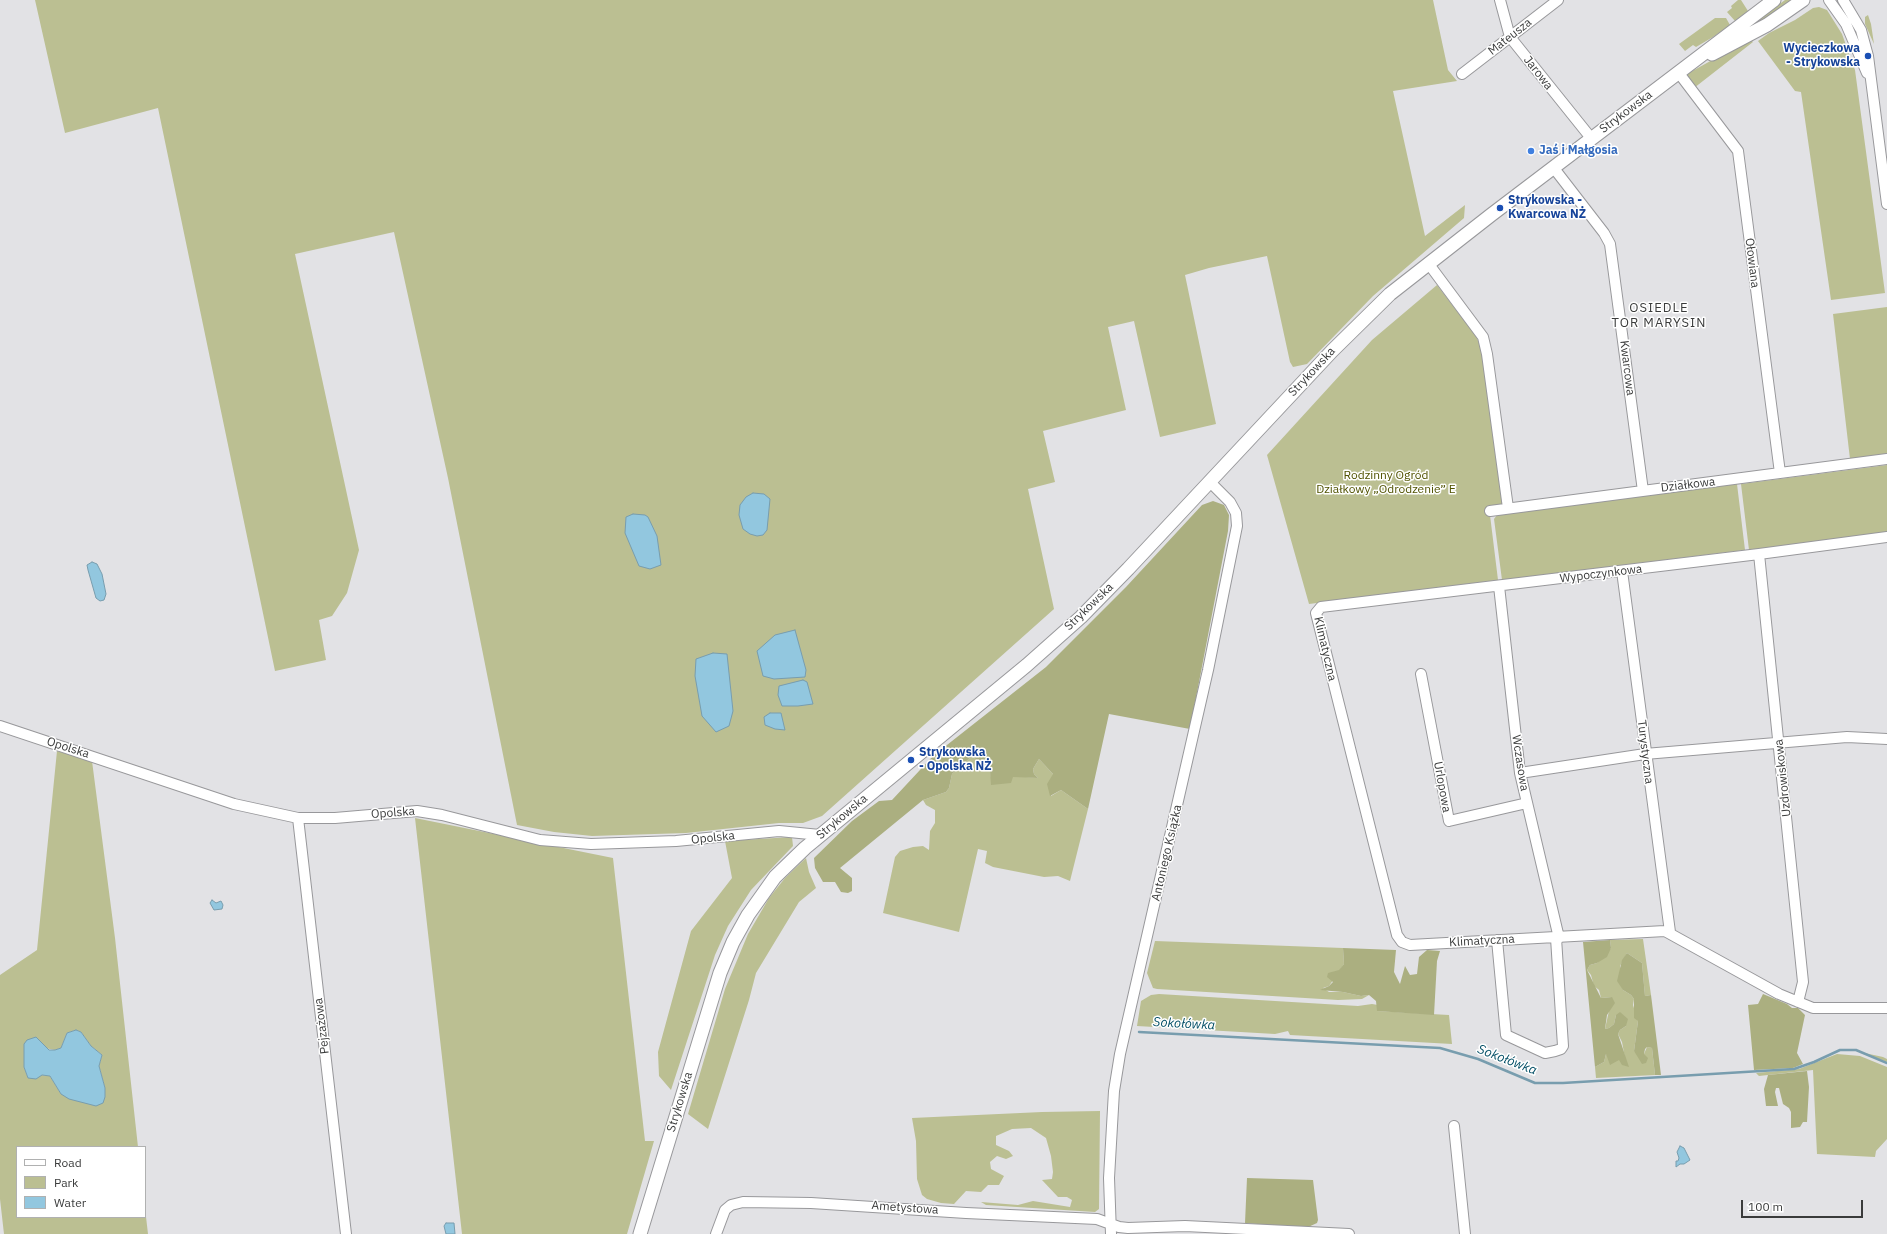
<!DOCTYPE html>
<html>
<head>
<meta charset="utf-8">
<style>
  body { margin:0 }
  #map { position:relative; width:1887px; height:1234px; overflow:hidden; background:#e2e2e5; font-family:"IBM Plex Sans",sans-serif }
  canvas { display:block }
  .legend { position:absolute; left:16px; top:1146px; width:130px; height:72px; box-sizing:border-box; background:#fff; border:1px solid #b0b1b1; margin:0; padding:5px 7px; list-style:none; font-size:12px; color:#3a3b3b }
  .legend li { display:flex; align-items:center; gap:8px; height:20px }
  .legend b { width:20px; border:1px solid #b0b1b1 }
  .scale { position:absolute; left:1741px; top:1200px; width:122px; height:18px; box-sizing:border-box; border:2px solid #3a3b3b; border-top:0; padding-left:5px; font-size:12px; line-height:14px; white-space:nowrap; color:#3a3b3b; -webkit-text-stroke:3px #fff; paint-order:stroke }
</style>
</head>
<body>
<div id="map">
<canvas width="1887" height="1234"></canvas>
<ul class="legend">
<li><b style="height:5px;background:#fff"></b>Road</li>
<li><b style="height:11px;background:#bbbf92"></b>Park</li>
<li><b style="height:11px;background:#92c7df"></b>Water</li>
</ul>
<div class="scale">100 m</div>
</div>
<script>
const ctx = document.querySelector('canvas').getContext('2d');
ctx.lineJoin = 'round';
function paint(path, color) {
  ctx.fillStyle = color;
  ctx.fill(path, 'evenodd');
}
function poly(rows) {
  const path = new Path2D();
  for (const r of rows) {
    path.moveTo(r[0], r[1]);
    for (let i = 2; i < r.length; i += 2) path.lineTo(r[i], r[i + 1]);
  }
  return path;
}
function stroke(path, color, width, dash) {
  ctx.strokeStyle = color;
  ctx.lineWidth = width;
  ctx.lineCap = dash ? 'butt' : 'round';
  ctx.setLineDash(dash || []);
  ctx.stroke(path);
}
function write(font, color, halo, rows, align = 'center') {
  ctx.font = font + ' "IBM Plex Sans",sans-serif';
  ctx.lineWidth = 3;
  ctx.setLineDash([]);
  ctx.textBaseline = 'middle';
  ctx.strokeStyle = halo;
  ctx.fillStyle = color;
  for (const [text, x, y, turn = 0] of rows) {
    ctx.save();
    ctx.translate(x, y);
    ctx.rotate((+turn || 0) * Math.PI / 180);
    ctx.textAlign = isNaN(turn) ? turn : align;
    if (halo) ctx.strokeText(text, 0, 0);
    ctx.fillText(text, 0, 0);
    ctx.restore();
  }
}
paint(poly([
  [35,0,1433,0,1448,70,1457,81,1393,91,1425,236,1465,205,1464,218,1373,296,1307,364,1293,367,1290,362,1267,256,1209,268,1185,275,1216,424,1160,437,1134,321,1108,327,1126,410,1043,431,1055,482,1028,489,1054,609,822,816,803,823,779,823,686,833,592,836,554,832,517,825,448,478,394,232,295,254,359,550,347,593,332,616,319,620,326,660,275,671,158,108,65,133],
  [1738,0,1741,0,1748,11,1735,21,1727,12,1732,8,1731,6],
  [1785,0,1792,0,1768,19,1744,30],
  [1819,7,1827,10,1842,34,1855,70,1885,293,1831,300,1801,92,1795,91,1758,41,1769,33,1795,20,1813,8],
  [1868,15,1871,24,1874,44,1865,24,1865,17],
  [1715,18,1726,18,1730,25,1713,37,1696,47,1693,45,1685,51,1679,44],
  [1750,39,1753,42,1694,88,1686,76,1687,74],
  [1437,285,1476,336,1483,352,1503,505,1489,507,1498,580,1309,604,1267,455,1372,340],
  [1887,307,1887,454,1850,459,1833,314],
  [1887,465,1887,533,1749,550,1741,484],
  [1737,484,1745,550,1502,580,1494,519,1497,515],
  [57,751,92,761,115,938,138,1147,17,1147,17,1217,145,1217,145,1208,148,1234,4,1234,0,1199,0,975,37,950],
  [76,1030,81,1032,91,1046,102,1055,99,1066,105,1088,61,1094,50,1076,41,1075,28,1078,24,1067,24,1044,55,1050,61,1048,67,1033],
  [972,756,990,771,992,784,999,783,1013,776,1038,778,1034,774,1033,769,1039,759,1053,774,1051,796,1061,790,1088,809,1070,881,1058,876,1044,877,993,867,985,863,987,851,978,849,959,932,883,913,895,857,900,851,913,847,923,846,929,850,930,831,935,823,935,810,926,805,923,800,946,792,949,788,952,774],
  [415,818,613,858,645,1141,654,1141,627,1234,462,1234],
  [792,837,793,846,751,890,728,926,715,955,671,1090,659,1076,658,1052,691,931,732,878,725,841],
  [806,858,809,872,816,888,799,902,756,973,749,1000,708,1129,688,1114,725,989,748,934,769,898,785,878],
  [1643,939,1651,995,1645,996,1642,963,1627,953,1620,966,1623,990,1631,995,1634,999,1633,1005,1638,1021,1634,1051,1644,1054,1647,1047,1652,1048,1655,1075,1596,1078,1595,1067,1604,1062,1606,1054,1619,1060,1625,1058,1622,1042,1618,1034,1620,1030,1626,1026,1616,1015,1614,1024,1609,1028,1605,1029,1612,997,1601,998,1599,990,1594,986,1591,975,1587,970,1590,965,1597,963,1611,948,1610,940],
  [1155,941,1343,948,1344,964,1329,986,1323,988,1329,992,1343,992,1361,996,1369,995,1362,999,1338,1000,1157,989,1153,988,1147,973],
  [1159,994,1358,1006,1372,1004,1378,1005,1377,1011,1449,1015,1452,1044,1290,1035,1288,1031,1275,1034,1137,1026,1141,1001,1151,995],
  [1860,1052,1883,1057,1887,1059,1887,1062],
  [1837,1054,1860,1056,1887,1067,1887,1139,1876,1151,1875,1157,1817,1154,1813,1070,1759,1076,1756,1073,1799,1069],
  [1100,1111,1099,1209,1095,1212,986,1205,981,1202,1018,1205,1033,1201,1070,1207,1072,1200,1067,1197,1058,1197,1042,1180,1052,1179,1053,1172,1051,1156,1046,1138,1031,1128,1012,1129,996,1136,996,1145,1009,1151,1013,1156,1006,1159,997,1156,990,1162,991,1169,1004,1176,999,1185,988,1185,981,1192,966,1191,954,1204,941,1203,927,1199,922,1195,917,1179,916,1141,912,1118,1042,1112]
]), '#bbbf92');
paint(poly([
  [1213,501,1224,505,1229,515,1228,531,1190,729,1109,714,1088,809,1061,790,1050,796,1047,784,1053,774,1039,759,1033,769,1034,774,1038,778,1013,777,1011,783,991,785,990,771,972,756,952,774,949,788,946,792,923,800,840,868,852,878,852,891,848,893,841,892,835,882,823,882,815,868,814,858,852,821,879,801,892,800,933,756,1046,667,1126,587,1202,505],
  [1610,940,1611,948,1607,957,1597,963,1590,965,1587,970,1601,998,1612,997,1615,1003,1607,1015,1605,1029,1609,1028,1614,1024,1616,1015,1620,1012,1628,1019,1626,1026,1620,1030,1618,1034,1629,1067,1622,1065,1619,1060,1610,1065,1606,1054,1604,1062,1595,1067,1583,942],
  [1343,948,1396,950,1394,972,1400,984,1405,966,1410,975,1417,974,1419,957,1427,950,1440,951,1437,961,1434,1015,1377,1011,1376,1001,1369,995,1361,996,1343,992,1320,990,1329,986,1333,982,1327,977,1328,973,1339,970,1344,964],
  [1627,953,1642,963,1645,996,1651,995,1661,1075,1655,1075,1652,1048,1647,1047,1645,1049,1644,1054,1648,1058,1646,1063,1642,1064,1634,1051,1638,1021,1634,1018,1634,999,1631,995,1623,990,1617,981,1622,960],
  [1763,994,1787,1004,1792,1008,1798,1008,1805,1015,1797,1053,1803,1064,1793,1068,1754,1070,1748,1005,1758,1004],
  [1807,1071,1809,1087,1807,1122,1803,1122,1800,1127,1791,1128,1791,1112,1789,1108,1783,1104,1779,1088,1776,1088,1775,1092,1778,1106,1766,1106,1764,1089,1768,1075],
  [1247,1178,1313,1180,1318,1220,1317,1223,1306,1228,1245,1223]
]), '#abaf80');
const water = poly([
  [753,493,764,494,770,499,767,530,763,535,757,536,750,534,743,529,739,515,740,505,746,497,753,493],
  [633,514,645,515,648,517,657,536,661,565,650,569,639,566,625,533,626,517,633,514],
  [92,562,97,564,102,574,106,594,104,600,100,601,96,598,88,570,87,565,92,562],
  [795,630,806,670,805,677,774,679,763,676,757,651,775,635,795,630],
  [713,653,727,654,733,711,729,726,716,732,702,716,695,676,696,659,713,653],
  [803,680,807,682,813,704,798,706,782,706,778,695,779,686,803,680],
  [770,713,781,713,785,730,775,729,765,725,764,717,770,713],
  [212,900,216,903,221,901,223,905,222,909,214,910,210,903,212,900],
  [76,1030,81,1032,91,1046,102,1055,99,1066,105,1088,105,1097,103,1103,96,1106,69,1099,61,1094,50,1076,42,1075,36,1079,28,1078,24,1067,24,1044,27,1040,36,1037,49,1050,55,1050,61,1048,67,1033,76,1030],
  [1680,1146,1684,1148,1690,1160,1684,1164,1680,1164,1676,1167,1676,1161,1678,1161,1679,1158,1677,1152,1680,1146],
  [446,1223,454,1223,455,1234,446,1234,444,1226,446,1223]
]);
paint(water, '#92c7df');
stroke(water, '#789dae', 1);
stroke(poly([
  [1139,1032,1440,1048,1478,1059,1535,1083,1563,1083,1794,1069,1814,1062,1840,1050,1856,1050,1887,1063]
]), '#789dae', 2.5);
const minor = poly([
  [1500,0,1510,37,1591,138],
  [1829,0,1846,24,1867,73],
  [1843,0,1861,30,1868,56,1887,204],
  [1678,72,1738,151,1780,473],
  [1462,74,1558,0],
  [1553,167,1604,233,1610,244,1643,491],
  [1428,263,1483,337,1487,354,1508,508],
  [1490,511,1887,459],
  [1887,537,1759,554,1321,607,1316,613,1397,935,1402,942,1410,945,1665,931,1779,994,1813,1008,1887,1008],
  [1759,554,1803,982,1798,1002],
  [1622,571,1670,932],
  [1499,586,1520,773,1559,938],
  [1421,674,1449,821,1527,803],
  [0,726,234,804,298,818,335,818,417,811,442,815,540,840,591,844,676,841,779,831,820,835],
  [1520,773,1645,754,1847,737,1887,739],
  [298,818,346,1234],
  [1497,940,1506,1035,1545,1053,1555,1051,1561,1049,1563,1046,1556,938],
  [1454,1126,1465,1234],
  [716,1234,725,1210,731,1205,743,1202,811,1203,966,1213,1097,1219,1119,1227,1128,1228,1185,1226,1349,1234],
  [1111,1234,1109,1178,1114,1091,1120,1054,1208,670,1237,526,1236,513,1230,502,1210,482]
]);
const major = poly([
  [1712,54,1767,25,1803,0],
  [640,1234,720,973,733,942,748,915,775,877,805,848,1027,665,1081,617,1128,569,1332,351,1390,294,1491,215,1774,0]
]);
stroke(minor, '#98989b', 12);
stroke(major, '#98989b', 15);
stroke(minor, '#fff', 10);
stroke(major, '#fff', 13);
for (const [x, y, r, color] of [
  [1868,56,4,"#1a4fb4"],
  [1531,151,4,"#3f7fe0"],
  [1500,208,4,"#1a4fb4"],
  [911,760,4,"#1a4fb4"]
]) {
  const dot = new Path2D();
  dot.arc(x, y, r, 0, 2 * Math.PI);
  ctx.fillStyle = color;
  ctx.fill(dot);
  stroke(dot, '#fff', 1.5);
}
write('12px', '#3a3b3b', '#fff', [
  ["Mateusza",1510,37,-38],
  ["Jarowa",1538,73,52],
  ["Strykowska",1626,112,-37],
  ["Ołowiana",1752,263,83],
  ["Kwarcowa",1627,368,83],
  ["Strykowska",1312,372,-47],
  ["Działkowa",1688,485,-7],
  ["Wypoczynkowa",1601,574,-7],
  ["Strykowska",1089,607,-44],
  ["Klimatyczna",1325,649,77],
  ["Opolska",68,748,18],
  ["Turystyczna",1645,752,83],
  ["Wczasowa",1520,763,81],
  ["Uzdrowiskowa",1783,778,-96],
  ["Urlopowa",1442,787,80],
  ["Opolska",393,813,-4],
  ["Strykowska",842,817,-40],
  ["Opolska",713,838,-6],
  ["Antoniego Książka",1167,853,-77],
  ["Klimatyczna",1482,941,-3],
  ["Pejzażowa",322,1026,-97],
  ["Strykowska",680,1102,-73],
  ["Ametystowa",905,1208,4]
]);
write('bold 12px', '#164399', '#fff', [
  ["Wycieczkowa",1860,49,"right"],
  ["- Strykowska",1860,63,"right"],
  ["Strykowska -",1508,201],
  ["Kwarcowa NŻ",1508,215],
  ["Strykowska",919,753],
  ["- Opolska NŻ",919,767]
], 'left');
write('bold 12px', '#366cbe', '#fff', [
  ["Jaś i Małgosia",1539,151]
], 'left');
write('12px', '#505200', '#fff', [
  ["Rodzinny Ogród",1386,476],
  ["Działkowy „Odrodzenie” E",1386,490]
]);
ctx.letterSpacing = '1px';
write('13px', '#3a3b3b', '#fff', [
  ["OSIEDLE",1659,308],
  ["TOR MARYSIN",1659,323]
]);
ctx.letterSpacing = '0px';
write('italic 13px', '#024e65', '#fff', [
  ["Sokołówka",1184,1024,3],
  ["Sokołówka",1507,1060,21]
]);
</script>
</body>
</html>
